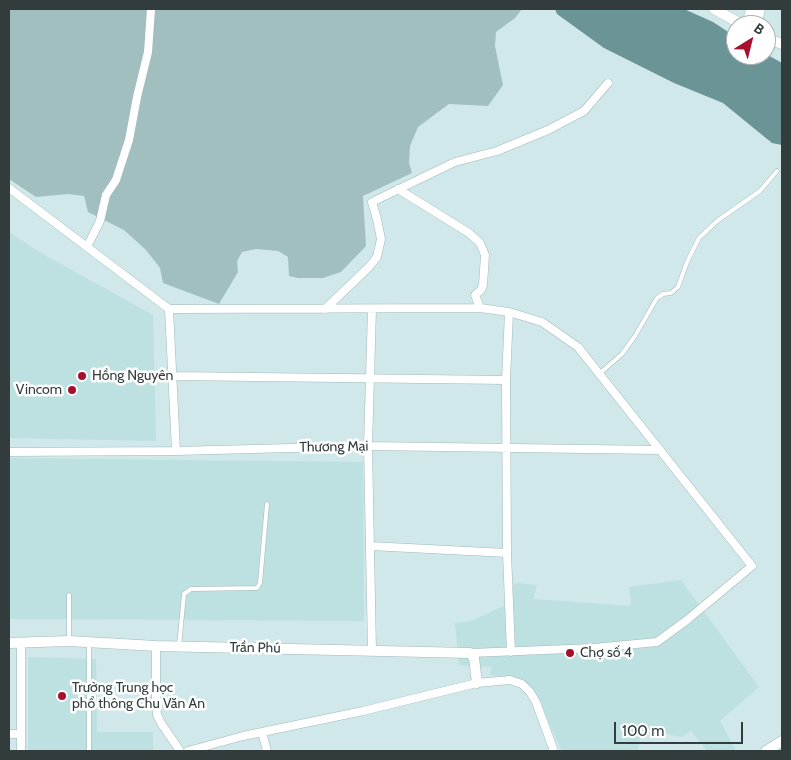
<!DOCTYPE html>
<html>
<head>
<meta charset="utf-8">
<style>
  body { margin:0 }
  #map { position:relative; width:791px; height:760px; overflow:hidden; background:#d0e8e9; font-family:Cabin,sans-serif }
  canvas { display:block }
  .frame { position:absolute; inset:0; border:10px solid #323c3d; pointer-events:none }
  .north { position:absolute; left:726px; top:15px; width:50px; height:50px; box-sizing:border-box; background:#fff; border:1px solid #adb1b1; border-radius:50%; rotate:36deg; font-size:14px; font-weight:700; line-height:20px; text-align:center; color:#323c3d }
  .north::after { content:''; display:block; margin:auto; width:18px; height:22px; background:#a70f2d; clip-path:polygon(50% 0,100% 100%,50% 72%,0 100%) }
  .scale { position:absolute; left:614px; top:722px; width:129px; height:22px; box-sizing:border-box; border:2px solid #323c3d; border-top:0; padding-left:6px; font-size:15px; line-height:18px; white-space:nowrap; color:#323c3d; -webkit-text-stroke:4px #fff; paint-order:stroke }
</style>
</head>
<body>
<div id="map">
<canvas width="791" height="760"></canvas>
<div class="frame"></div>
<div class="north">B</div>
<div class="scale">100 m</div>
</div>
<script>
const ctx = document.querySelector('canvas').getContext('2d');
ctx.lineJoin = 'round';
function paint(path, color) {
  ctx.fillStyle = color;
  ctx.fill(path, 'evenodd');
}
function poly(rows) {
  const path = new Path2D();
  for (const r of rows) {
    path.moveTo(r[0], r[1]);
    for (let i = 2; i < r.length; i += 2) path.lineTo(r[i], r[i + 1]);
  }
  return path;
}
function stroke(path, color, width, dash) {
  ctx.strokeStyle = color;
  ctx.lineWidth = width;
  ctx.lineCap = dash ? 'butt' : 'round';
  ctx.setLineDash(dash || []);
  ctx.stroke(path);
}
function write(font, color, halo, rows, align = 'center') {
  ctx.font = font + ' Cabin,sans-serif';
  ctx.lineWidth = 5;
  ctx.setLineDash([]);
  ctx.textBaseline = 'middle';
  ctx.strokeStyle = halo;
  ctx.fillStyle = color;
  for (const [text, x, y, turn = 0] of rows) {
    ctx.save();
    ctx.translate(x, y);
    ctx.rotate((+turn || 0) * Math.PI / 180);
    ctx.textAlign = isNaN(turn) ? turn : align;
    if (halo) ctx.strokeText(text, 0, 0);
    ctx.fillText(text, 0, 0);
    ctx.restore();
  }
}
paint(poly([
  [9,232,39,252,153,315,156,441,9,438],
  [9,458,363,462,364,621,9,619],
  [681,580,759,687,720,721,736,751,707,751,691,731,682,737,641,728,638,751,562,751,539,701,522,680,490,675,492,667,459,665,455,623,471,621,508,604,515,583,537,585,533,599,631,606,629,587],
  [28,657,96,659,97,732,153,732,153,751,28,751]
]), '#bde0e1');
paint(poly([
  [9,9,522,9,515,18,496,32,495,46,503,85,488,106,449,104,418,127,410,146,409,163,412,173,363,196,366,246,341,272,323,278,298,278,289,276,288,257,278,251,256,249,242,252,237,261,238,272,219,304,163,283,160,268,146,250,124,230,88,212,84,196,68,194,36,197,9,179]
]), '#a2bfc0');
paint(poly([
  [555,9,684,9,713,22,736,37,736,55,766,54,782,63,782,145,772,143,723,103,674,83,604,48,557,14]
]), '#6a9496');
const lane = poly([
  [599,374,622,354,635,336,657,298,663,294,671,293,678,287,687,262,699,238,717,221,760,191,777,171],
  [69,641,69,595],
  [179,646,184,594,191,589,257,588,260,583,267,504],
  [89,751,89,644]
]);
const street = poly([
  [9,188,169,309,480,308,509,312,542,322,578,347,752,566,687,620,657,642,594,648,470,653],
  [398,189,469,233,480,243,485,255,483,285,481,290,475,295,480,308],
  [87,247,100,221,106,195,116,180,129,140,137,97,148,52,151,9],
  [169,309,176,451],
  [325,309,369,267,377,257,381,239,377,219,372,202,455,162,497,151,548,130,584,111,608,83],
  [509,312,506,380,507,553,511,652],
  [172,376,506,380],
  [9,452,176,451,368,446,660,450],
  [370,546,507,553],
  [156,646,156,702,157,715,161,723,180,751],
  [372,651,368,446,372,309],
  [262,732,267,751],
  [9,734,21,734],
  [21,751,21,643],
  [188,751,243,736,363,711,477,683,510,680,522,684,530,692,536,702,554,751]
]);
const secondary = poly([
  [714,9,743,25],
  [747,25,751,9],
  [756,25,760,9],
  [766,38,782,44],
  [9,643,69,641,156,646,470,653,474,658,477,683],
  [766,751,782,741]
]);
stroke(lane, '#a1b8b9', 5);
stroke(street, '#a1b8b9', 9);
stroke(secondary, '#a1b8b9', 11);
stroke(lane, '#fff', 4);
stroke(street, '#fff', 8);
stroke(secondary, '#fff', 10);
for (const [x, y, r, color] of [
  [82,376,5,"#a70f2d"],
  [72,390,5,"#a70f2d"],
  [570,653,5,"#a70f2d"],
  [62,696,5,"#a70f2d"]
]) {
  const dot = new Path2D();
  dot.arc(x, y, r, 0, 2 * Math.PI);
  ctx.fillStyle = color;
  ctx.fill(dot);
  stroke(dot, '#fff', 2);
}
write('14px', '#323c3d', '#fff', [
  ["Hồng Nguyên",92,376],
  ["Vincom",62,390,"right"],
  ["Chợ số 4",580,653],
  ["Trường Trung học",72,688],
  ["phổ thông Chu Văn An",72,704]
], 'left');
write('14px', '#323c3d', '#fff', [
  ["Thương Mại",334,447,-1],
  ["Trần Phú",255,648,1]
]);
</script>
</body>
</html>
